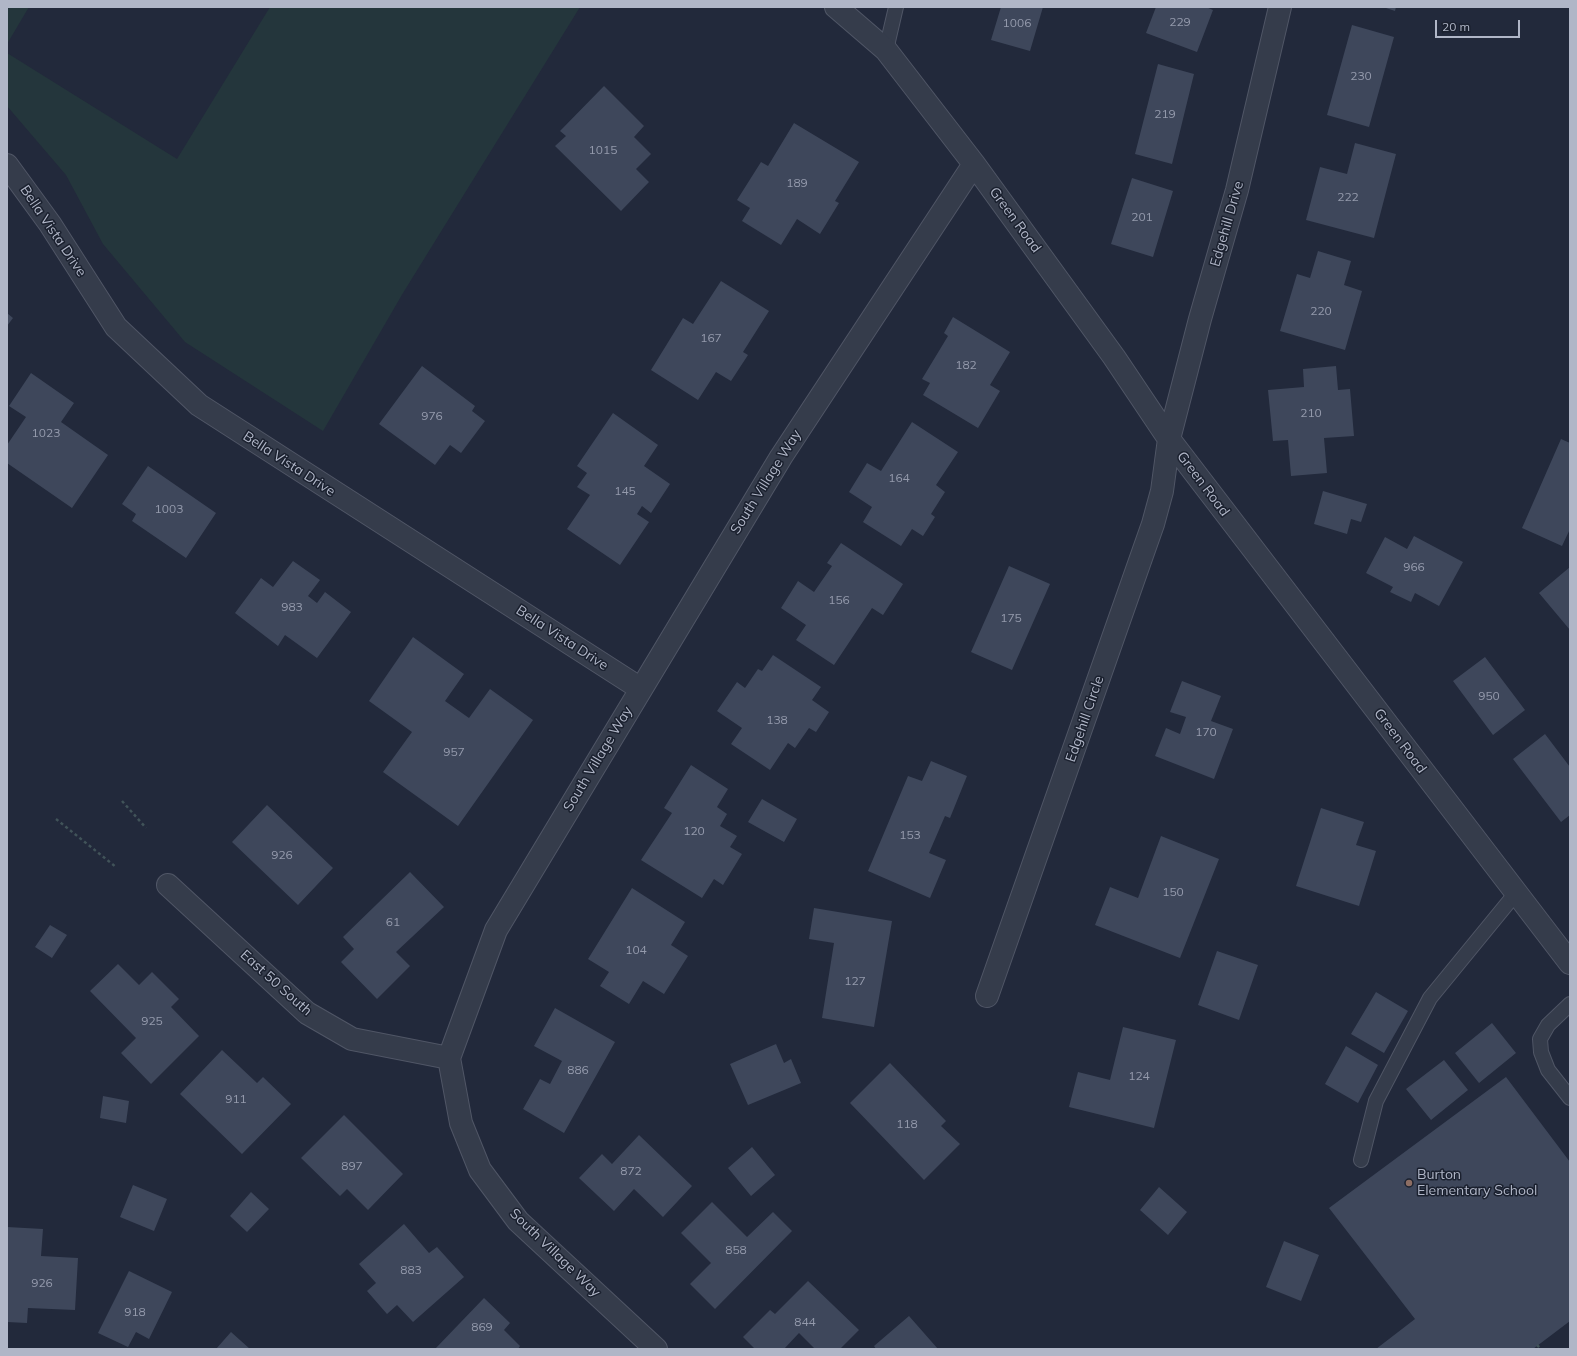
<!DOCTYPE html>
<html>
<head>
<meta charset="utf-8">
<style>
  body { margin:0 }
  #map { position:relative; width:1577px; height:1356px; overflow:hidden; background:#22293b; font-family:Mulish,sans-serif }
  canvas { display:block }
  .frame { position:absolute; inset:0; border:8px solid #b0b6c7; pointer-events:none }
  .scale { position:absolute; left:1435px; top:20px; width:85px; height:18px; box-sizing:border-box; border:2px solid #b0b6c7; border-top:0; padding-left:5px; font-size:12px; line-height:14px; white-space:nowrap; color:#b0b6c7; -webkit-text-stroke:3px #1b212f; paint-order:stroke }
</style>
</head>
<body>
<div id="map">
<canvas width="1577" height="1356"></canvas>
<div class="frame"></div>
<div class="scale">20 m</div>
</div>
<script>
const ctx = document.querySelector('canvas').getContext('2d');
ctx.lineJoin = 'round';
function paint(path, color) {
  ctx.fillStyle = color;
  ctx.fill(path, 'evenodd');
}
function poly(rows) {
  const path = new Path2D();
  for (const r of rows) {
    path.moveTo(r[0], r[1]);
    for (let i = 2; i < r.length; i += 2) path.lineTo(r[i], r[i + 1]);
  }
  return path;
}
function stroke(path, color, width, dash) {
  ctx.strokeStyle = color;
  ctx.lineWidth = width;
  ctx.lineCap = dash ? 'butt' : 'round';
  ctx.setLineDash(dash || []);
  ctx.stroke(path);
}
function write(font, color, halo, rows, align = 'center') {
  ctx.font = font + ' Mulish,sans-serif';
  ctx.lineWidth = 3;
  ctx.setLineDash([]);
  ctx.textBaseline = 'middle';
  ctx.strokeStyle = halo;
  ctx.fillStyle = color;
  for (const [text, x, y, turn = 0] of rows) {
    ctx.save();
    ctx.translate(x, y);
    ctx.rotate((+turn || 0) * Math.PI / 180);
    ctx.textAlign = isNaN(turn) ? turn : align;
    if (halo) ctx.strokeText(text, 0, 0);
    ctx.fillText(text, 0, 0);
    ctx.restore();
  }
}
paint(poly([
  [7,7,29,7,7,44],
  [270,7,580,7,403,293,323,431,185,342,103,244,66,175,7,106,7,53,177,159]
]), '#24363c');
paint(poly([
  [1001,7,1043,7,1030,51,991,40],
  [1156,7,1206,7,1213,10,1197,52,1146,33],
  [1383,7,1396,7,1395,11],
  [1352,25,1394,37,1369,127,1327,115],
  [1158,64,1194,74,1172,164,1135,154],
  [604,86,644,126,634,137,651,154,636,169,649,182,621,211,555,146,566,136,560,131],
  [794,123,859,162,835,201,839,203,820,234,797,219,781,245,742,221,750,208,737,200,761,162,768,166],
  [1355,143,1396,154,1374,238,1306,220,1320,167,1347,174],
  [1132,178,1173,191,1153,257,1111,244],
  [1318,251,1351,261,1344,285,1362,291,1345,350,1280,331,1297,274,1310,278],
  [721,281,769,311,743,352,748,355,731,381,716,372,698,400,651,370,683,318,693,324],
  [7,313,13,318,7,326],
  [953,317,1010,352,990,385,1000,391,978,428,923,395,930,383,922,379,948,336,944,333],
  [422,366,475,406,472,411,485,421,461,453,450,445,435,465,379,424],
  [1336,366,1338,390,1350,389,1354,436,1324,438,1327,473,1291,476,1288,440,1273,441,1268,390,1304,387,1303,369],
  [31,373,74,403,61,422,108,455,72,508,7,463,7,445,26,417,9,406],
  [613,413,658,445,644,466,670,484,651,513,642,506,637,514,649,522,620,565,567,529,590,495,577,487,587,473,577,466],
  [912,422,958,452,936,485,945,492,931,514,935,517,923,536,912,529,901,546,863,522,872,507,849,492,867,463,881,471],
  [1561,439,1570,443,1570,529,1562,546,1522,528],
  [148,466,216,513,186,558,132,521,136,514,122,504],
  [1323,491,1367,504,1361,522,1351,519,1347,534,1314,524],
  [1414,536,1463,562,1439,606,1415,593,1411,602,1390,592,1393,587,1366,573,1385,537,1407,549],
  [841,543,903,584,883,615,872,608,834,665,796,640,806,625,781,608,798,581,814,592,832,566,827,563],
  [293,561,320,580,308,596,317,603,325,592,351,612,317,658,285,635,278,646,235,613,261,578,273,587],
  [1009,566,1050,584,1012,670,971,652],
  [1570,567,1570,630,1539,593],
  [413,637,464,674,445,701,469,718,490,689,533,720,458,826,383,772,412,732,369,701],
  [773,655,821,687,812,700,829,712,816,732,809,728,795,748,788,743,770,770,731,744,742,728,717,711,737,682,745,688,758,669,762,671],
  [1485,657,1525,710,1493,735,1453,681],
  [1182,681,1221,696,1211,721,1233,729,1214,779,1155,756,1166,728,1180,734,1186,717,1170,712],
  [1545,734,1570,767,1570,815,1561,822,1513,759],
  [931,761,967,776,950,818,945,816,929,853,946,860,930,898,868,871,908,776,922,781],
  [691,765,728,789,717,807,727,814,720,826,737,836,730,847,742,854,723,885,714,879,702,898,641,860,672,813,664,808],
  [762,799,797,819,784,842,748,822],
  [267,805,333,868,298,905,232,842],
  [1321,808,1364,822,1356,845,1376,851,1359,906,1296,886],
  [1161,836,1219,859,1180,958,1095,925,1110,887,1138,898],
  [410,872,444,907,396,952,410,966,377,999,341,962,354,949,343,937],
  [632,888,685,922,671,945,688,956,664,994,643,981,629,1004,600,986,609,972,588,959],
  [814,908,892,921,874,1027,822,1018,834,943,809,939],
  [50,925,67,935,52,958,35,947],
  [1217,951,1258,965,1239,1020,1198,1005],
  [118,964,139,985,152,972,179,999,171,1007,199,1036,151,1084,121,1053,136,1038,90,991],
  [1376,992,1408,1011,1384,1053,1351,1034],
  [555,1008,615,1042,564,1133,523,1109,540,1079,550,1084,562,1061,534,1046],
  [1492,1023,1516,1053,1479,1083,1455,1053],
  [1123,1027,1176,1040,1154,1128,1069,1107,1078,1072,1110,1080],
  [776,1044,784,1063,791,1059,801,1083,748,1105,730,1064],
  [1346,1046,1378,1065,1358,1103,1325,1084],
  [222,1050,257,1083,263,1077,291,1104,242,1154,180,1094],
  [1444,1060,1468,1090,1431,1120,1406,1089],
  [890,1063,946,1121,941,1126,960,1144,924,1180,850,1103],
  [1506,1077,1570,1162,1570,1321,1533,1349,1376,1349,1415,1319,1329,1208],
  [103,1096,129,1101,126,1123,100,1118],
  [344,1115,403,1174,368,1210,347,1189,340,1196,301,1158],
  [639,1135,692,1186,663,1217,634,1189,614,1211,579,1178,602,1154,612,1164],
  [752,1147,775,1175,751,1196,728,1168],
  [133,1185,167,1199,154,1231,120,1217],
  [1159,1187,1187,1212,1168,1235,1140,1210],
  [251,1192,269,1209,247,1232,230,1216],
  [712,1202,747,1237,773,1212,792,1231,715,1309,690,1284,711,1263,681,1233],
  [404,1224,429,1253,437,1247,464,1277,413,1322,397,1305,387,1314,367,1291,376,1283,359,1264],
  [7,1227,43,1229,41,1256,78,1258,75,1310,28,1308,27,1323,7,1322],
  [1284,1241,1319,1255,1301,1301,1266,1287],
  [129,1271,172,1292,149,1339,136,1332,128,1347,98,1333],
  [808,1281,859,1330,840,1349,815,1349,799,1333,784,1349,755,1349,743,1337,770,1310,775,1314],
  [484,1298,510,1323,504,1330,520,1346,518,1349,435,1349],
  [909,1316,938,1349,876,1349,874,1346],
  [231,1332,250,1349,216,1349]
]), '#3e475b');
const lane = poly([
  [886,50,896,7],
  [1570,1004,1548,1025,1540,1039,1541,1052,1548,1070,1570,1098],
  [1361,1160,1376,1101,1430,998,1516,893]
]);
const street = poly([
  [836,7,886,50,974,164,1114,357,1169,439,1570,963],
  [7,165,50,224,116,327,199,405,641,689],
  [168,885,307,1013,352,1039,449,1058],
  [987,996,1153,524,1162,491,1169,439,1200,319,1237,190,1280,7],
  [656,1349,518,1221,480,1170,461,1123,449,1058,496,930,781,457,974,164]
]);
stroke(lane, '#505666', 16);
stroke(street, '#505666', 24);
stroke(poly([
  [122,801,146,828],
  [56,819,116,867],
  [1537,1345,1541,1349]
]), '#415359', 2.5, [3, 3]);
stroke(lane, '#353c4b', 14);
stroke(street, '#353c4b', 22);
for (const [x, y, r, color] of [
  [1409,1183,4,"#8d6e63"]
]) {
  const dot = new Path2D();
  dot.arc(x, y, r, 0, 2 * Math.PI);
  ctx.fillStyle = color;
  ctx.fill(dot);
  stroke(dot, '#1b212f', 1.5);
}
write('12px', '#949aac', null, [
  ["229",1180,22],
  ["1006",1017,23],
  ["230",1361,76],
  ["219",1165,114],
  ["1015",603,150],
  ["189",797,183],
  ["222",1348,197],
  ["201",1142,217],
  ["220",1321,311],
  ["167",711,338],
  ["182",966,365],
  ["210",1311,413],
  ["976",432,416],
  ["1023",46,433],
  ["164",899,478],
  ["145",625,491],
  ["1003",169,509],
  ["966",1414,567],
  ["156",839,600],
  ["983",292,607],
  ["175",1011,618],
  ["950",1489,696],
  ["138",777,720],
  ["170",1206,732],
  ["957",454,752],
  ["120",694,831],
  ["153",910,835],
  ["926",282,855],
  ["150",1173,892],
  ["61",393,922],
  ["104",636,950],
  ["127",855,981],
  ["925",152,1021],
  ["886",578,1070],
  ["124",1139,1076],
  ["911",236,1099],
  ["118",907,1124],
  ["897",352,1166],
  ["872",631,1171],
  ["858",736,1250],
  ["883",411,1270],
  ["926",42,1283],
  ["918",135,1312],
  ["844",805,1322],
  ["869",482,1327]
]);
write('14px', '#b0b6c7', '#1b212f', [
  ["Green Road",1015,220,54],
  ["Edgehill Drive",1227,224,-74],
  ["Bella Vista Drive",53,231,56],
  ["Bella Vista Drive",289,464,33],
  ["South Village Way",766,482,-58],
  ["Green Road",1203,484,53],
  ["Bella Vista Drive",562,638,33],
  ["Edgehill Circle",1085,719,-71],
  ["Green Road",1400,741,53],
  ["South Village Way",598,759,-59],
  ["East 50 South",276,983,42],
  ["South Village Way",555,1253,44]
]);
write('14px', '#b0b6c7', '#1b212f', [
  ["Burton",1417,1175],
  ["Elementary School",1417,1191]
], 'left');
</script>
</body>
</html>
